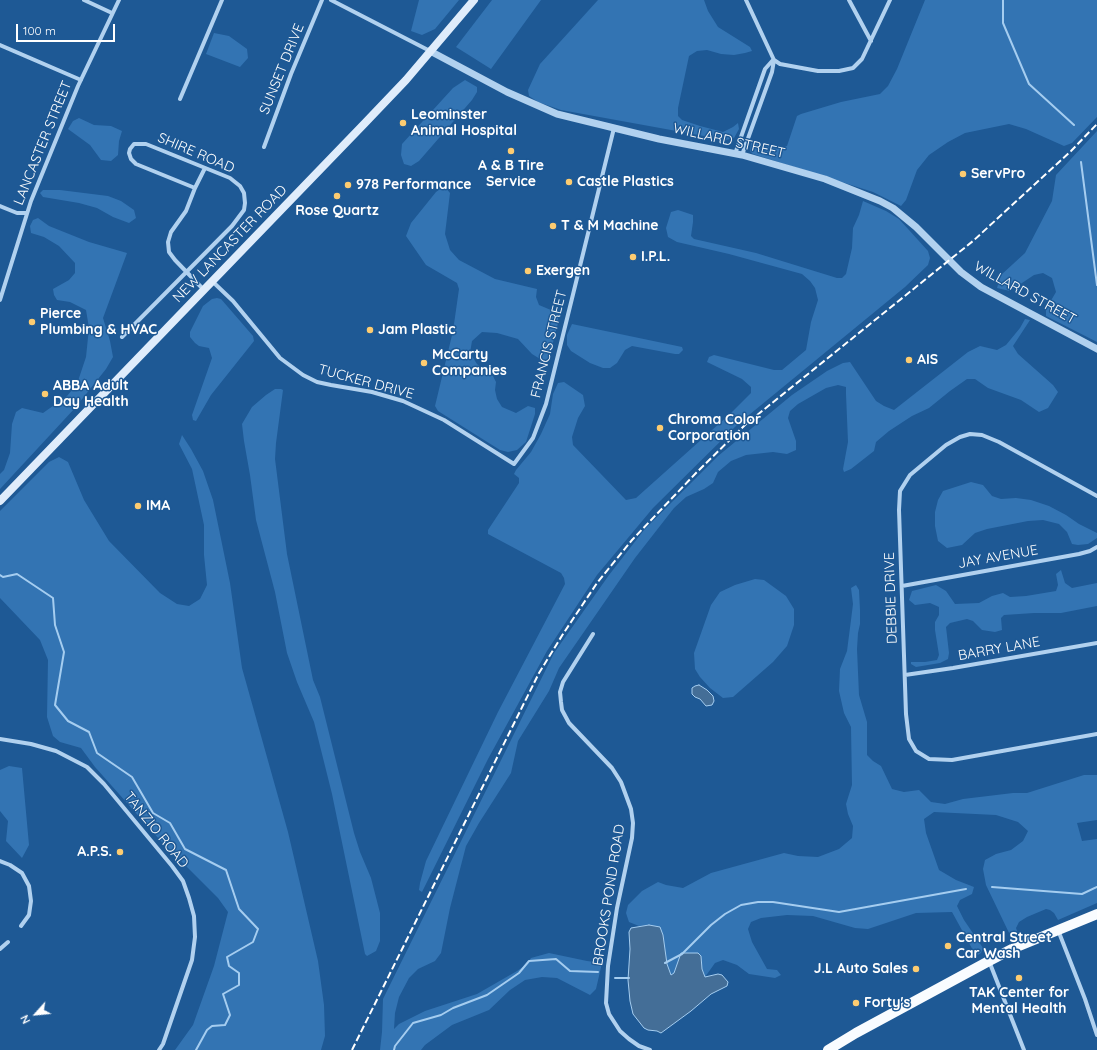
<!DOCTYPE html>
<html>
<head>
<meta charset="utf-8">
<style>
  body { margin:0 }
  #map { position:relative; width:1097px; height:1050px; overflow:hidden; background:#1e5995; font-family:Quicksand,sans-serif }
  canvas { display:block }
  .north { position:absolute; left:16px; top:994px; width:40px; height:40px; -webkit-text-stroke:3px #1e5995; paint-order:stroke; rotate:243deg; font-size:11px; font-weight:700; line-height:16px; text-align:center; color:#fff }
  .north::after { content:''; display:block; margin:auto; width:14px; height:18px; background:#fff; clip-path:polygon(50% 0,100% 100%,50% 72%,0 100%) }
  .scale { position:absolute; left:16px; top:24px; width:99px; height:18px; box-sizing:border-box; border:2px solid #fff; border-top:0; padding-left:5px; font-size:12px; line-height:14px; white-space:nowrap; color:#fff; -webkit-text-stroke:3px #1e5995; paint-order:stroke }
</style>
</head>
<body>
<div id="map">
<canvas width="1097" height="1050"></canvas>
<div class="north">N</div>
<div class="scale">100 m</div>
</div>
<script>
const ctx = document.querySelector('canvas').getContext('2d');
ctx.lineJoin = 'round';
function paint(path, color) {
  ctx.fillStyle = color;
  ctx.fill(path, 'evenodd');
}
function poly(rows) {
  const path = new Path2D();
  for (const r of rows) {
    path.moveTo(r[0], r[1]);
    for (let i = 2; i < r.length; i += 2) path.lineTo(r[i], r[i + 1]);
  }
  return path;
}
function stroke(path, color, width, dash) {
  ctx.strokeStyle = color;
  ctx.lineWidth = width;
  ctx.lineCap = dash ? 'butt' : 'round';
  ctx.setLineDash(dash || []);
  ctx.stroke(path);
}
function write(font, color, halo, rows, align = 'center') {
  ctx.font = font + ' Quicksand,sans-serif';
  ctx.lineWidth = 3;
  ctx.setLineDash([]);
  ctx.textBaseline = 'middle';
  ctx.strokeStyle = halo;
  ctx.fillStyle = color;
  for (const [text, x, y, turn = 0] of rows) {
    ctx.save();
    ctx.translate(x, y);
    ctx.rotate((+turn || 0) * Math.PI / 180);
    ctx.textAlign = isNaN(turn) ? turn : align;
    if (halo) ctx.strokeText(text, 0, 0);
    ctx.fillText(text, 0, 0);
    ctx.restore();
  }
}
paint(poly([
  [419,0,459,0,435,29,422,35,411,31],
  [492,0,541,0,491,69,456,47],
  [598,0,704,0,708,11,718,27,750,47,752,51,745,53,734,55,721,54,707,50,697,51,689,56,678,108,678,116,682,120,700,126,723,132,733,127,738,123,739,129,734,138,726,140,561,110,538,102,529,96,528,90,540,64],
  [925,0,1097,0,1097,117,1072,143,1064,146,1026,129,1009,124,965,133,948,142,929,155,917,170,906,200,901,206,873,192,848,184,753,154,750,151,751,143,757,141,773,147,782,148,787,146,797,116,801,114,841,102,880,94,888,86,897,69],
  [214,33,229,36,247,49,248,58,240,67,206,54],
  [465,80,477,87,477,92,472,100,419,161,411,166,404,164,401,155,402,144,453,88],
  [79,118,94,125,111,126,122,131,119,141,118,155,111,161,101,160,90,145,68,129,73,121],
  [1097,131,1097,342,1046,316,1046,309,1056,292,1052,278,1043,273,1034,275,1010,291,997,288,1001,275,1025,253,1052,201,1056,175],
  [444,186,450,193,445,234,450,250,459,260,495,279,537,289,536,297,539,305,558,313,558,323,549,358,545,362,532,354,518,339,497,333,482,332,472,341,470,353,477,364,493,376,496,382,495,390,497,399,502,407,516,413,528,406,535,408,535,414,526,442,517,450,508,452,500,450,438,411,435,406,453,331,459,289,457,283,426,265,406,236,411,223,436,192],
  [43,190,60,190,108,196,121,201,134,210,136,218,129,223,113,217,97,208,79,203,43,197,40,193],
  [863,201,886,211,899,219,928,251,930,258,928,265,905,287,738,424,653,508,597,575,547,651,488,759,422,892,419,890,420,883,426,861,498,712,565,584,564,578,561,573,488,534,488,530,519,483,519,478,514,474,516,470,531,452,541,434,550,414,553,394,558,383,564,382,583,395,585,406,578,418,572,437,573,445,626,500,636,498,730,414,751,393,751,387,742,379,707,362,709,357,714,355,774,370,782,370,806,350,811,322,818,300,815,288,810,281,802,274,729,254,677,242,668,237,666,228,671,212,678,210,693,215,693,222,691,236,694,239,756,253,837,278,842,278,846,274,852,248,853,228,859,215],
  [38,218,49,226,89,242,127,253,103,318,110,341,113,357,106,369,75,408,0,489,0,474,4,470,10,453,12,424,16,412,22,408,43,413,67,396,77,384,86,357,89,328,86,310,70,302,57,300,54,295,53,289,69,280,75,273,75,263,59,246,44,237,31,233,30,226,33,220],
  [217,298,221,299,253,336,254,341,211,395,196,421,193,420,192,415,212,358,209,348,199,346,195,343,190,337,190,332,203,306,212,299],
  [1025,319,1030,320,1013,346,1018,354,1053,385,1058,392,1048,408,1039,412,1021,400,988,388,975,379,967,379,950,391,929,408,912,416,889,431,876,442,874,451,851,469,844,472,843,469,848,442,846,394,846,387,838,385,826,388,798,404,790,411,788,418,796,441,796,450,787,454,773,452,746,455,731,461,718,472,713,483,704,489,686,497,674,508,635,558,559,668,549,691,518,741,511,773,479,823,466,846,450,908,441,953,435,961,418,969,409,978,399,997,395,1013,394,1029,399,1024,425,1011,477,994,517,971,527,964,531,958,549,953,587,961,602,963,596,989,590,995,557,978,542,977,525,980,510,990,489,1010,452,1025,425,1045,421,1050,380,1050,382,1032,383,999,554,653,609,575,644,530,718,456,792,395,827,371,843,363,850,362,876,401,884,406,894,410,968,352,980,346,997,350,1006,345,1020,328],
  [572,324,682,347,683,350,679,354,675,354,632,346,625,350,617,363,610,368,603,368,590,363,571,351,567,345,567,335],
  [275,389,281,389,283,390,276,443,275,459,287,554,313,680,320,697,354,833,360,852,371,878,380,913,380,941,376,951,367,956,365,954,332,794,314,722,297,682,287,653,275,592,256,520,250,475,244,441,242,424,252,407,266,395],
  [182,435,191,449,203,471,213,500,230,583,242,668,288,832,318,961,324,1005,325,1036,321,1050,175,1050,193,1025,214,966,228,912,218,898,159,839,95,767,81,748,60,742,53,736,47,717,48,660,40,640,0,598,0,511,49,462,59,457,68,462,84,500,109,541,160,593,177,604,189,606,200,599,207,585,204,555,204,525,192,469,179,444],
  [971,482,983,485,992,496,1001,499,1016,498,1031,500,1049,506,1066,515,1079,524,1097,533,1097,538,1088,544,1078,545,1072,544,1067,532,1059,524,1043,520,1028,521,987,529,975,533,962,545,947,548,938,541,935,526,935,512,938,500,943,491],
  [1061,570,1065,583,1072,588,1097,583,1097,606,1061,613,1034,613,1004,615,1001,618,1002,630,995,632,982,630,973,621,967,619,950,623,946,627,949,653,948,659,940,663,916,667,911,664,911,662,925,662,937,660,939,655,935,630,935,622,939,615,939,607,930,603,915,605,909,600,912,591,936,585,946,591,955,604,979,603,992,596,1003,593,1010,597,1026,596,1056,591,1058,585,1056,574],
  [755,579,764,580,786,596,794,609,794,625,787,646,773,662,733,697,723,698,710,688,700,677,695,669,694,653,711,605,720,592,735,585],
  [856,585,859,590,860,610,860,624,858,633,857,649,859,695,867,722,867,755,873,761,881,766,892,789,904,792,919,790,931,802,945,804,963,799,1013,793,1027,793,1084,775,1097,775,1097,820,1077,823,1082,841,1097,839,1097,903,1058,920,1054,913,1050,910,1046,909,1027,917,1019,922,1016,928,1018,934,1014,937,1011,937,986,885,983,869,985,860,996,854,1011,850,1023,841,1028,831,1018,822,996,815,934,812,924,819,926,833,939,870,956,880,974,887,972,894,960,900,957,906,964,920,983,948,981,953,978,955,975,954,952,912,916,913,868,929,855,928,813,916,787,915,761,918,751,922,748,929,752,942,767,969,777,970,781,975,775,978,749,974,737,965,723,960,715,963,705,977,702,969,702,960,681,953,674,973,671,975,667,964,663,935,649,925,639,926,629,922,626,913,628,905,642,891,658,882,666,885,683,888,711,873,784,853,798,856,818,857,839,849,852,838,853,826,848,814,846,804,852,785,851,727,844,713,839,691,840,669,847,651,851,620,853,604,851,588],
  [9,766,22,768,29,845,22,858,6,841,8,821,0,811,0,770]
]), '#3374b3');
const water = poly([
  [699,685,707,690,713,696,714,701,712,705,706,706,700,699,695,697,692,694,692,688,695,686,699,685],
  [649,925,660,927,663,935,667,964,671,975,674,973,681,953,698,953,701,956,702,969,705,977,718,974,722,975,728,982,727,986,711,994,691,1011,661,1033,657,1031,648,1030,644,1028,633,1014,630,1001,628,980,630,949,629,932,631,928,649,925]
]);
paint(water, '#446e97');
stroke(water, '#a5cdf0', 1);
stroke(poly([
  [1003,0,1003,23,1029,84,1074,125],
  [1081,162,1097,285],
  [0,575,3,577,17,574,53,598,55,625,64,652,55,705,68,721,89,732,97,753,132,777,153,813,170,823,185,849,226,870,239,909,258,929,253,942,227,957,229,966,239,973,239,985,223,994,230,1015,225,1025,212,1026,207,1030,196,1050],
  [992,887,1082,894,1097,887],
  [665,963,682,954,711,925,725,914,741,905,758,902,773,902,839,912,966,889],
  [615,978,629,978],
  [394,1050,395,1046,413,1023,441,1015,453,1008,487,995,519,973,529,961,556,959,570,971,598,972]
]), '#a5cdf0', 2);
stroke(poly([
  [84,0,112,13],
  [331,0,430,51],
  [849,0,871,41],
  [0,45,81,80],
  [774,60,780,64,818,71,839,71,853,68,862,59,890,0],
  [180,99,222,0],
  [264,147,291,74,322,0],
  [735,154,765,69,773,60],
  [742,155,772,72,774,60,746,0],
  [0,206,17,213,27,213],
  [213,282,233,301,280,358,303,375,317,382,331,385,372,392,403,401,444,420,514,464,533,438,546,404,614,128],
  [204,290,175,260,169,252,168,242,171,232,186,211,195,188,205,168],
  [0,300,31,201,78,86,119,0],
  [122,337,232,226,244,210,245,203,244,193,240,186,230,178,146,144,134,144,130,149,129,153,131,159,136,164,195,188],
  [1097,496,999,442,982,435,970,434,960,437,946,445,910,475,900,491,899,510,906,714,909,739,916,751,929,759,952,760,1097,734],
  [902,586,1079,554,1090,551,1097,547],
  [593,634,563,682,560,692,561,702,562,710,569,723,612,768,621,782,631,809,633,823,632,838,617,908,608,966,606,1003,609,1014,620,1031,629,1039,639,1046,650,1050],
  [905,675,953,668,1097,643],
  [0,739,31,744,56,751,87,767,104,784,172,866,183,881,189,898,194,916,195,937,192,960,163,1044,159,1050],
  [0,861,10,865,22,873,29,886,31,901,29,915,21,926],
  [1058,930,1085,999,1097,1035],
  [0,949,8,942],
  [989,961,1024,1050]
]), '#b1d1ef', 4);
stroke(poly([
  [430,51,507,92,557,114,659,139,742,155,825,179,880,201,893,208,916,227,961,272,981,287,1097,349]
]), '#b1d1ef', 7);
stroke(poly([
  [0,501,365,123,406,80,474,0]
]), '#dfecfb', 8);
stroke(poly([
  [828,1050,856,1033,989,961,1012,949,1097,914]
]), '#f9fcff', 10);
stroke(poly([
  [352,1050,539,673,563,634,597,583,632,540,697,472,746,424,973,241,1071,151,1097,124]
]), '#fff', 2, [7, 3]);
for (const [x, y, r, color] of [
  [403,123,4,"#fdcc71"],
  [511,151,4,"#fdcc71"],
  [963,174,4,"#fdcc71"],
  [569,182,4,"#fdcc71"],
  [348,185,4,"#fdcc71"],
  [337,196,4,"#fdcc71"],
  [553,226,4,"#fdcc71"],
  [633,257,4,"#fdcc71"],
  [528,271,4,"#fdcc71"],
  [32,322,4,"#fdcc71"],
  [370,330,4,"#fdcc71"],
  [909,360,4,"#fdcc71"],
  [424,363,4,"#fdcc71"],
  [45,394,4,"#fdcc71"],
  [660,428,4,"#fdcc71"],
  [138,506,4,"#fdcc71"],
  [120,852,4,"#fdcc71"],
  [948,946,4,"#fdcc71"],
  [916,969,4,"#fdcc71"],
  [1019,978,4,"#fdcc71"],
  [856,1003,4,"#fdcc71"]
]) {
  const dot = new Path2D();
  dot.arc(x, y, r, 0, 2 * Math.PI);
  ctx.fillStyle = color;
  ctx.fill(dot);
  stroke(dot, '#1e5995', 1.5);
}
write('14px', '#fff', '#1e5995', [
  ["SUNSET DRIVE",282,69,-68],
  ["WILLARD STREET",729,141,13],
  ["LANCASTER STREET",43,143,-68],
  ["SHIRE ROAD",196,153,23],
  ["NEW LANCASTER ROAD",230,244,-46],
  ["WILLARD STREET",1025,293,29],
  ["FRANCIS STREET",549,344,-76],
  ["TUCKER DRIVE",366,382,15],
  ["JAY AVENUE",998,557,-10],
  ["DEBBIE DRIVE",891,598,-92],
  ["BARRY LANE",999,649,-10],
  ["TANZIO ROAD",156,830,51],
  ["BROOKS POND ROAD",609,895,-81]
]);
write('bold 14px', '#fff', '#1e5995', [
  ["Leominster",411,115],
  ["Animal Hospital",411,131],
  ["A & B Tire",511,166,"center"],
  ["Service",511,182,"center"],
  ["ServPro",971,174],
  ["Castle Plastics",577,182],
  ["978 Performance",356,185],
  ["Rose Quartz",337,211,"center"],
  ["T & M Machine",561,226],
  ["I.P.L.",641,257],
  ["Exergen",536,271],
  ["Pierce",40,314],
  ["Plumbing & HVAC",40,330],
  ["Jam Plastic",378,330],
  ["McCarty",432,355],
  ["Companies",432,371],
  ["AIS",917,360],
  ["ABBA Adult",53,386],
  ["Day Health",53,402],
  ["Chroma Color",668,420],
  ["Corporation",668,436],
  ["IMA",146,506],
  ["A.P.S.",112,852,"right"],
  ["Central Street",956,938],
  ["Car Wash",956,954],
  ["J.L Auto Sales",908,969,"right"],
  ["TAK Center for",1019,993,"center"],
  ["Mental Health",1019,1009,"center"],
  ["Forty's",864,1003]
], 'left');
</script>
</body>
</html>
